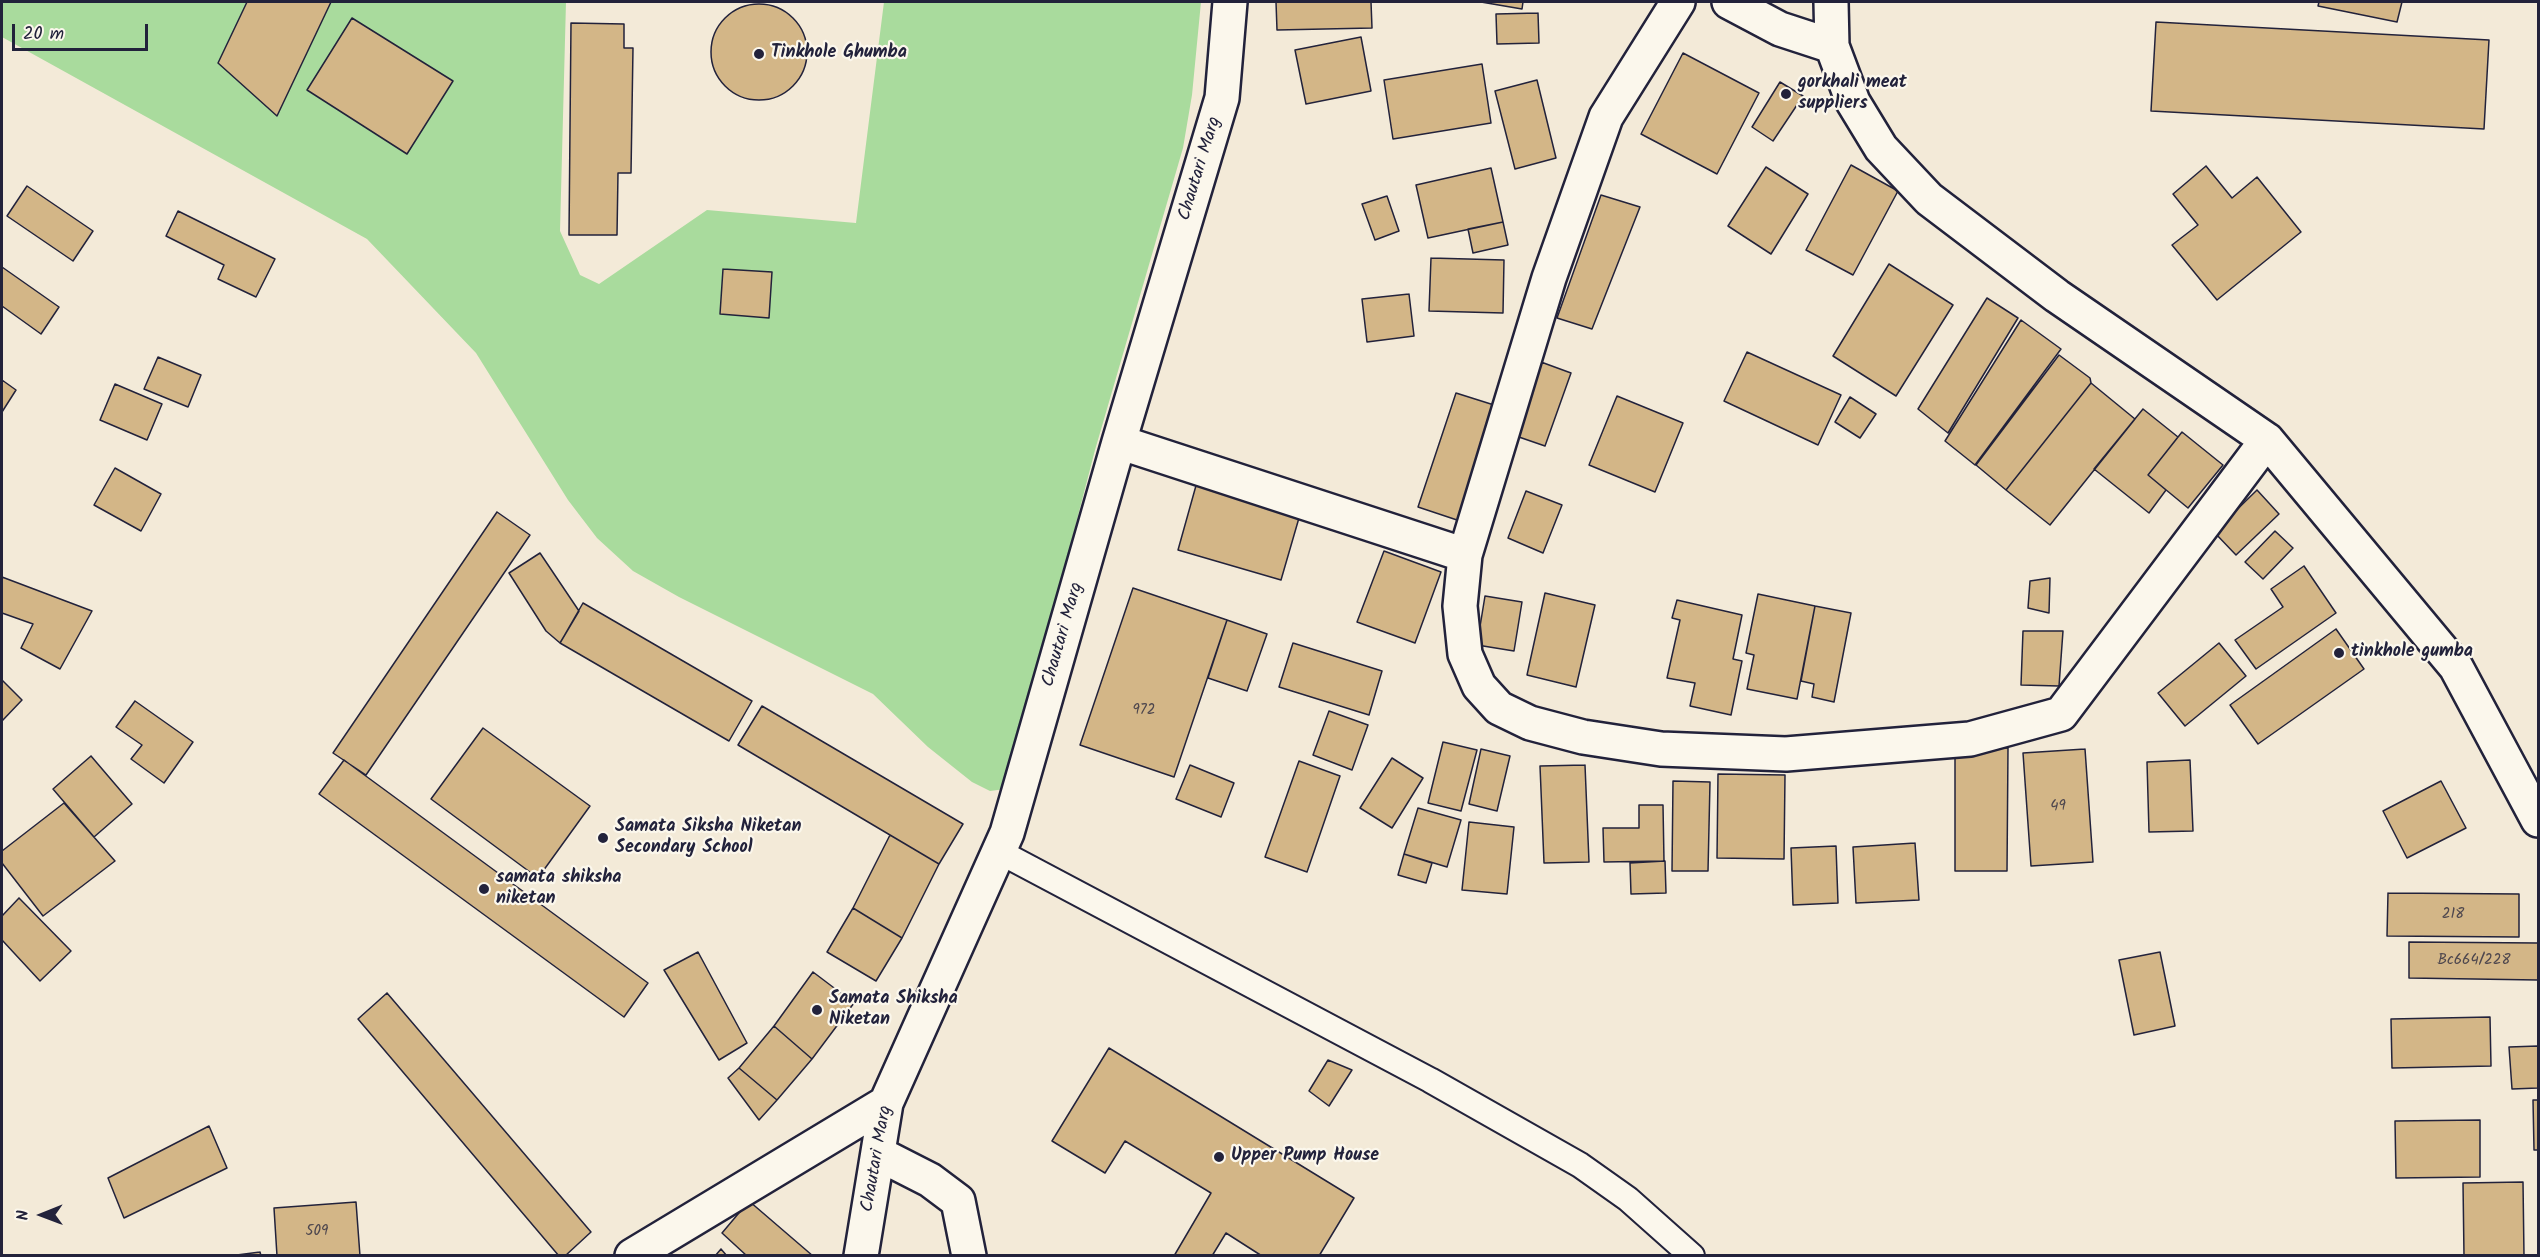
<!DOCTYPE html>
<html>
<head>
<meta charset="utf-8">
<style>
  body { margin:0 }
  #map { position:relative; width:2540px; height:1257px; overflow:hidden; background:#f3ead8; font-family:Kalam,sans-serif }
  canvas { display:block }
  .frame { position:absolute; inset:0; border:3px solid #22223b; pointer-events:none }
  .north { position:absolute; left:12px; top:1185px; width:60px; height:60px; -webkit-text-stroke:4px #fbf7ec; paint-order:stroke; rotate:269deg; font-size:16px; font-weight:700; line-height:24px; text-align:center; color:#22223b }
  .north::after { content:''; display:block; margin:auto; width:21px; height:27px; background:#22223b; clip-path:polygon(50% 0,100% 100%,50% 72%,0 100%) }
  .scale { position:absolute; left:12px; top:24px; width:136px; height:27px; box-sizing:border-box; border:3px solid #22223b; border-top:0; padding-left:8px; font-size:18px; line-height:21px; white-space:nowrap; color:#22223b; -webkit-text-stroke:4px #fbf7ec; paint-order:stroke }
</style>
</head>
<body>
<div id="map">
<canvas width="2540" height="1257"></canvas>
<div class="frame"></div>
<div class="north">N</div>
<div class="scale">20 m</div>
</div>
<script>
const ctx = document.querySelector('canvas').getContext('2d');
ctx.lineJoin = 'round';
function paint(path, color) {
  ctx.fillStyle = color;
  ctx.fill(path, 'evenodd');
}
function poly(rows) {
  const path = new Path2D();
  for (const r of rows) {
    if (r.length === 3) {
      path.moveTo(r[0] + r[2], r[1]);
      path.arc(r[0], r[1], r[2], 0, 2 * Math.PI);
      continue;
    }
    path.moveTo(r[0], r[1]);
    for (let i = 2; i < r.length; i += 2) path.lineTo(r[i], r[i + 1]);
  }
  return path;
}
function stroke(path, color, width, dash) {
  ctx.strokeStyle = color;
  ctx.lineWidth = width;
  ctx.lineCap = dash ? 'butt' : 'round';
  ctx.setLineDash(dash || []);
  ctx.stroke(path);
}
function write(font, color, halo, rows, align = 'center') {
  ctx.font = font + ' Kalam,sans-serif';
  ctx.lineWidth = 4.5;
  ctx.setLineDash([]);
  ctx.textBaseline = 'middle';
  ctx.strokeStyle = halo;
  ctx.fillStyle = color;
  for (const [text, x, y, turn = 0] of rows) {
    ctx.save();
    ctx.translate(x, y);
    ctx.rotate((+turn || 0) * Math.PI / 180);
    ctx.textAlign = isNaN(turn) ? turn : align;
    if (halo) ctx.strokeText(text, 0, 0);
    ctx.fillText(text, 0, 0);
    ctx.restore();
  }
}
paint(poly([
  [2,2,566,2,560,231,580,275,599,284,707,210,856,223,884,2,1201,2,1192,95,1183,148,1095,450,1016,755,1005,789,990,791,972,782,928,747,873,694,679,597,633,571,597,538,568,500,476,353,367,239,2,37]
]), '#a9db9d');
const building = poly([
  [247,2,331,2,277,116,218,63,247,2],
  [1276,2,1371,2,1372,28,1277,30,1276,2],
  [1481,2,1523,2,1522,9,1481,2],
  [2319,2,2402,2,2397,22,2318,6,2319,2],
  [759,52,48],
  [1538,13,1539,43,1497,44,1496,14,1538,13],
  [352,18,453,81,407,154,307,90,352,18],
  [2156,22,2489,40,2484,129,2151,111,2156,22],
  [571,23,624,24,624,48,633,48,631,173,618,173,617,235,569,235,571,23],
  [1361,37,1371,91,1306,104,1295,50,1361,37],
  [1683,53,1759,93,1717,174,1641,134,1683,53],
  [1482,64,1491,123,1393,139,1384,80,1482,64],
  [1537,80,1556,158,1515,169,1495,91,1537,80],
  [1780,82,1803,96,1773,141,1752,127,1780,82],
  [1851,165,1898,191,1853,275,1806,250,1851,165],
  [2206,166,2232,198,2257,177,2301,232,2217,300,2172,245,2198,225,2173,194,2206,166],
  [1766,167,1808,194,1771,254,1728,226,1766,167],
  [1491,168,1503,222,1428,238,1416,185,1491,168],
  [27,186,93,231,73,261,7,216,27,186],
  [1601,195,1640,207,1592,329,1557,318,1601,195],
  [1387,196,1399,231,1375,240,1362,204,1387,196],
  [178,211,275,259,256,297,218,279,224,265,166,236,178,211],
  [1503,222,1508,245,1473,253,1468,229,1503,222],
  [1431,258,1504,260,1503,313,1429,311,1431,258],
  [1889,264,1953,305,1896,396,1833,356,1889,264],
  [2,267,59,307,41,334,2,306,2,267],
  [723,269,772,272,769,318,720,314,723,269],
  [1409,294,1414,336,1367,342,1362,299,1409,294],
  [1987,298,2018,318,1948,433,1918,409,1987,298],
  [2021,320,2061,349,1975,465,1945,441,2021,320],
  [1747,352,1841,395,1818,445,1724,401,1747,352],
  [2059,355,2090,378,2091,383,2006,490,1976,465,2059,355],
  [158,357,201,375,188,407,144,389,158,357],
  [1541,362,1571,373,1545,446,1516,436,1541,362],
  [2,380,16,390,2,412,2,380],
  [2091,383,2135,419,2050,525,2006,490,2091,383],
  [115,384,162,404,147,440,100,420,115,384],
  [1456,393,1513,411,1475,526,1418,507,1456,393],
  [1617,396,1683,423,1655,492,1589,465,1617,396],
  [1850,397,1876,414,1860,438,1835,422,1850,397],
  [2143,409,2178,437,2148,475,2166,490,2149,513,2094,469,2143,409],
  [2182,432,2223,465,2188,508,2148,475,2182,432],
  [115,468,161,494,141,531,94,505,115,468],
  [1197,482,1301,511,1281,580,1178,550,1197,482],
  [2257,490,2279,514,2236,555,2214,532,2257,490],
  [1526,491,1562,505,1543,553,1508,538,1526,491],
  [497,512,530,535,366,775,333,753,497,512],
  [2275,531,2293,548,2263,579,2245,562,2275,531],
  [1384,551,1441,572,1415,643,1357,622,1384,551],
  [540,553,579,611,560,643,546,631,509,573,540,553],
  [2304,566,2336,613,2256,669,2235,640,2283,607,2271,589,2304,566],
  [2,577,92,611,60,669,21,648,33,624,2,613,2,577],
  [2050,578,2049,613,2028,608,2030,581,2050,578],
  [1133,588,1227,620,1174,777,1080,745,1133,588],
  [1545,593,1595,605,1576,687,1527,675,1545,593],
  [1758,594,1815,606,1797,699,1747,689,1754,655,1746,653,1758,594],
  [1485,596,1522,602,1514,651,1477,645,1485,596],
  [1677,600,1742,615,1733,659,1742,661,1731,715,1690,706,1695,683,1667,678,1680,620,1672,618,1677,600],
  [583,603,752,701,729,741,560,643,583,603],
  [1815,606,1851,613,1834,702,1812,697,1814,684,1801,681,1815,606],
  [1227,620,1267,634,1247,691,1208,678,1227,620],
  [2336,629,2364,669,2258,744,2230,705,2336,629],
  [2023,631,2063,631,2059,686,2021,685,2023,631],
  [1293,643,1382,671,1369,715,1279,687,1293,643],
  [2219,643,2246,676,2185,726,2158,693,2219,643],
  [2,680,22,700,2,721,2,680],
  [135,701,193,742,164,783,131,759,142,745,116,727,135,701],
  [762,706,963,824,939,864,738,745,762,706],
  [1329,711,1368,725,1352,770,1313,755,1329,711],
  [483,728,590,806,538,878,431,799,483,728],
  [1443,742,1477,750,1461,811,1428,803,1443,742],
  [1955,748,2008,748,2007,871,1955,871,1955,748],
  [1481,749,1510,756,1497,811,1469,804,1481,749],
  [2085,749,2093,862,2031,866,2023,753,2085,749],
  [91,756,132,804,94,837,53,789,91,756],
  [1392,758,1423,778,1392,828,1360,808,1392,758],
  [344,760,648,983,624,1017,319,794,344,760],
  [2190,760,2193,831,2149,832,2147,762,2190,760],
  [1299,761,1340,776,1307,872,1265,857,1299,761],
  [1190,765,1234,783,1221,817,1176,799,1190,765],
  [1585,765,1589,862,1544,863,1540,766,1585,765],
  [1718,774,1785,775,1784,859,1717,858,1718,774],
  [1673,781,1710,782,1708,871,1672,871,1673,781],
  [2441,781,2466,828,2407,858,2383,811,2441,781],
  [64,803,115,861,43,916,2,863,2,851,64,803],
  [1639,805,1663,805,1664,861,1604,862,1603,828,1639,828,1639,805],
  [1418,808,1461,820,1447,867,1404,854,1418,808],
  [1469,822,1514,827,1507,894,1462,890,1469,822],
  [890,835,939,864,902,938,853,908,890,835],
  [1915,843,1919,900,1856,903,1853,847,1915,843],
  [1836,846,1838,903,1793,905,1791,848,1836,846],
  [1404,854,1432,863,1426,883,1398,875,1404,854],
  [1665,861,1666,893,1631,894,1630,863,1665,861],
  [2388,893,2519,894,2519,937,2387,936,2388,893],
  [19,898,71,951,40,981,2,940,2,916,19,898],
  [853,908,902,938,876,981,827,952,853,908],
  [2409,942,2538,943,2538,980,2409,978,2409,942],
  [698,952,747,1043,719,1060,664,970,698,952],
  [2160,952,2175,1026,2134,1035,2119,960,2160,952],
  [813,972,854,1003,812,1059,774,1026,813,972],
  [387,993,591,1232,565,1256,559,1256,358,1019,387,993],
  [2490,1017,2491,1066,2392,1068,2391,1019,2490,1017],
  [774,1026,812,1059,777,1100,739,1068,774,1026],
  [2538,1046,2538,1088,2512,1089,2509,1047,2538,1046],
  [1109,1048,1354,1198,1319,1256,1262,1256,1226,1233,1212,1256,1174,1256,1211,1193,1125,1141,1105,1173,1052,1141,1109,1048],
  [1328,1060,1352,1070,1329,1106,1309,1091,1328,1060],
  [739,1068,777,1100,759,1120,728,1078,739,1068],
  [2533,1100,2538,1100,2538,1150,2534,1150,2533,1100],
  [2480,1120,2480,1177,2396,1178,2395,1121,2480,1120],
  [209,1126,227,1168,124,1218,108,1178,209,1126],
  [2523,1182,2524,1256,2464,1256,2463,1183,2523,1182],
  [749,1201,813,1256,747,1256,722,1233,749,1201],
  [356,1202,360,1256,277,1256,274,1208,356,1202],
  [721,1249,727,1256,715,1256,721,1249],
  [260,1252,261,1256,229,1256,260,1252]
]);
paint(building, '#d3b687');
stroke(building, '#22223b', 1.5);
const lane = poly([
  [998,851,1430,1080,1580,1165,1628,1199,1692,1256]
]);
const street = poly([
  [1729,2,1780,29,1832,46],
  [1831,2,1832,46,1853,102,1881,148,1929,199,2057,296,2267,440,2456,667,2538,820],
  [1119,442,1465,555,1460,606,1465,654,1479,686,1499,708,1530,723,1583,737,1661,749,1786,754,1970,739,2061,714,2267,440],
  [1465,555,1549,278,1606,117,1678,2],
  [879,1154,930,1180,958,1201,969,1256],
  [632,1256,886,1103],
  [861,1256,886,1103,1007,833,1119,442,1222,98,1230,2]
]);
stroke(lane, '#22223b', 28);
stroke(street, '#22223b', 38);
stroke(lane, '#fbf7ec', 24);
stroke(street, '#fbf7ec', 33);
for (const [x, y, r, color] of [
  [759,54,6,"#22223b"],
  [1786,94,6,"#22223b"],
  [2339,653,6,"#22223b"],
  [603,838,6,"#22223b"],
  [484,889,6,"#22223b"],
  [817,1010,6,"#22223b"],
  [1219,1157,6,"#22223b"]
]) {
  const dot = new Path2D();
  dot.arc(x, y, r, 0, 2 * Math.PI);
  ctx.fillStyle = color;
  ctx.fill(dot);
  stroke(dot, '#fbf7ec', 2);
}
write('15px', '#4e474e', null, [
  ["972",1144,711],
  ["49",2058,807],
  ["218",2453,915],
  ["Bc664/228",2474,961],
  ["509",317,1232]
]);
write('bold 18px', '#22223b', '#fbf7ec', [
  ["Tinkhole Ghumba",771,54],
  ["gorkhali meat",1798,84],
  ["suppliers",1798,105],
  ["tinkhole gumba",2351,653],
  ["Samata Siksha Niketan",615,828],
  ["Secondary School",615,849],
  ["samata shiksha",496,879],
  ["niketan",496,900],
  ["Samata Shiksha",829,1000],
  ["Niketan",829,1021],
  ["Upper Pump House",1231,1157]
], 'left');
write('18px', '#22223b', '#fbf7ec', [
  ["Chautari Marg",1201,169,-73],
  ["Chautari Marg",1064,635,-74],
  ["Chautari Marg",878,1159,-80]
]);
</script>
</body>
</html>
